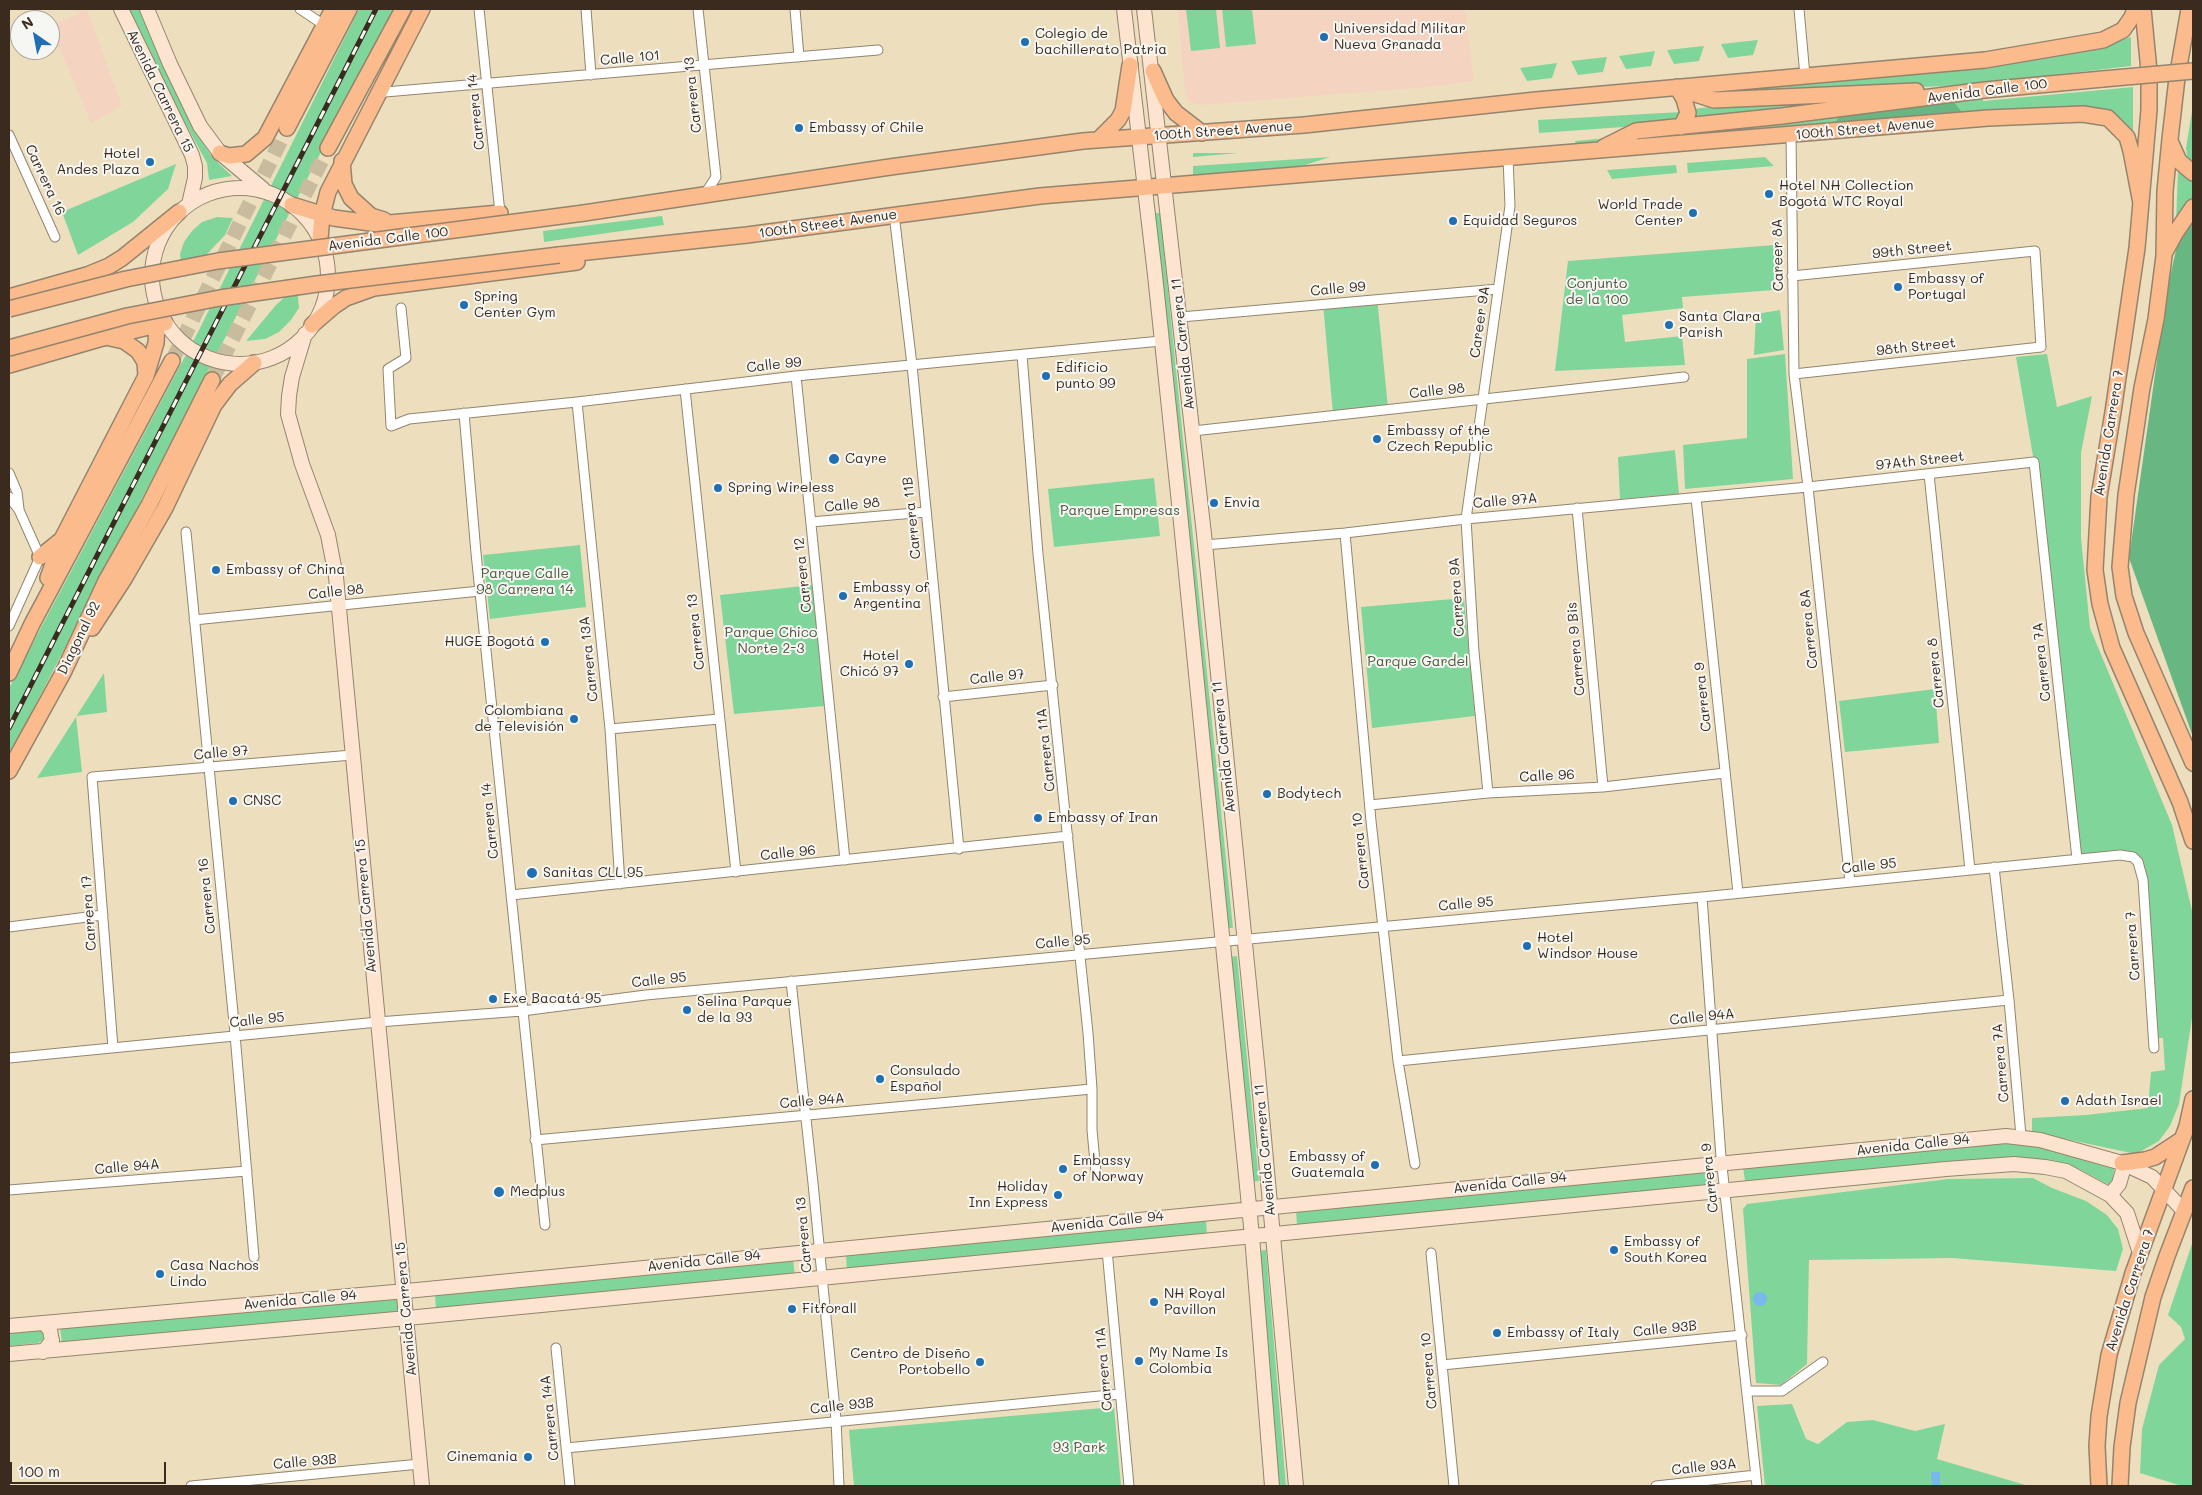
<!DOCTYPE html>
<html>
<head>
<meta charset="utf-8">
<style>
  body { margin:0 }
  #map { position:relative; width:2202px; height:1495px; overflow:hidden; background:#eddfbe; font-family:Mali,sans-serif }
  canvas { display:block }
  .frame { position:absolute; inset:0; border:10px solid #3b2a1e; pointer-events:none }
  .north { position:absolute; left:10px; top:10px; width:50px; height:50px; box-sizing:border-box; background:#f6f6f2; border:1px solid #aba49d; border-radius:50%; rotate:327deg; font-size:14px; font-weight:700; line-height:20px; text-align:center; color:#3b2a1e }
  .north::after { content:''; display:block; margin:auto; width:18px; height:22px; background:#1f6fb2; clip-path:polygon(50% 0,100% 100%,50% 72%,0 100%) }
  .scale { position:absolute; left:10px; top:1462px; width:156px; height:22px; box-sizing:border-box; border:2px solid #3b2a1e; border-top:0; padding-left:6px; font-size:15px; line-height:18px; white-space:nowrap; color:#3b2a1e; -webkit-text-stroke:4px #f6f6f2; paint-order:stroke }
</style>
</head>
<body>
<div id="map">
<canvas width="2202" height="1495"></canvas>
<div class="frame"></div>
<div class="north">N</div>
<div class="scale">100 m</div>
</div>
<script>
const ctx = document.querySelector('canvas').getContext('2d');
ctx.lineJoin = 'round';
function paint(path, color) {
  ctx.fillStyle = color;
  ctx.fill(path, 'evenodd');
}
function poly(rows) {
  const path = new Path2D();
  for (const r of rows) {
    if (r.length === 3) {
      path.moveTo(r[0] + r[2], r[1]);
      path.arc(r[0], r[1], r[2], 0, 2 * Math.PI);
      continue;
    }
    path.moveTo(r[0], r[1]);
    for (let i = 2; i < r.length; i += 2) path.lineTo(r[i], r[i + 1]);
  }
  return path;
}
function stroke(path, color, width, dash) {
  ctx.strokeStyle = color;
  ctx.lineWidth = width;
  ctx.lineCap = dash ? 'butt' : 'round';
  ctx.setLineDash(dash || []);
  ctx.stroke(path);
}
function write(font, color, halo, rows, align = 'center') {
  ctx.font = font + ' Mali,sans-serif';
  ctx.lineWidth = 4;
  ctx.setLineDash([]);
  ctx.textBaseline = 'middle';
  ctx.strokeStyle = halo;
  ctx.fillStyle = color;
  for (const [text, x, y, turn = 0] of rows) {
    ctx.save();
    ctx.translate(x, y);
    ctx.rotate((+turn || 0) * Math.PI / 180);
    ctx.textAlign = isNaN(turn) ? turn : align;
    if (halo) ctx.strokeText(text, 0, 0);
    ctx.fillText(text, 0, 0);
    ctx.restore();
  }
}
paint(poly([
  [1178,9,1465,9,1474,81,1429,87,1198,105,1188,100,1185,93],
  [87,10,122,106,91,123,50,26]
]), '#f5d3c1');
paint(poly([
  [128,9,140,9,159,57,203,143,213,158,232,176,209,180,207,163,163,83],
  [359,9,395,9,9,756,9,688,198,332],
  [1186,9,1216,9,1220,48,1191,51],
  [1222,9,1252,9,1256,44,1226,47],
  [2131,37,2131,66,1969,85,1727,95,1712,90,2105,46],
  [1758,40,1753,55,1728,58,1721,44],
  [1704,46,1699,61,1674,64,1667,50],
  [1655,51,1651,66,1626,69,1619,56],
  [1607,57,1603,72,1578,75,1571,61],
  [1557,63,1552,78,1527,81,1520,68],
  [2133,87,2133,133,2120,120,1726,134,1724,130,1982,96,1983,101],
  [1882,99,1692,120,1692,109,1746,103],
  [2193,105,2193,162,2187,156,2186,148],
  [1681,112,1680,123,1539,133,1538,120],
  [1687,131,1688,136,1576,146,1575,141],
  [1193,153,1239,153,1193,157],
  [1330,157,1299,167,1193,178,1193,166],
  [1765,157,1774,166,1688,173,1687,163],
  [176,164,168,189,133,222,78,255,62,212],
  [1676,165,1677,173,1612,179,1607,170],
  [2178,171,2193,181,2193,198,2176,221],
  [1151,213,1160,213,1233,928,1224,928],
  [662,216,664,225,544,242,543,231],
  [217,217,233,218,225,235,197,265,181,263,180,254,184,242,192,231,202,222],
  [1775,245,1774,290,1682,297,1683,308,1622,315,1625,342,1682,336,1685,365,1555,371,1568,261],
  [297,286,299,308,291,320,279,332,265,339,246,341,276,305],
  [1377,297,1388,408,1333,414,1323,304],
  [1780,310,1784,350,1754,355,1756,314],
  [1785,354,1793,479,1685,489,1683,445,1747,438,1747,359],
  [2047,354,2057,407,2092,396,2081,453,2081,538,2090,628,2172,825,2193,915,2193,1011,2179,1104,2170,1126,2159,1141,2136,1154,2032,1132,2032,1118,2086,1115,2148,1108,2151,1072,2165,1070,2163,1038,2153,1038,2143,880,2133,857,2077,859,2034,462,2016,357],
  [1675,450,1679,494,1620,499,1618,457],
  [1154,478,1160,536,1054,547,1048,489],
  [580,545,586,607,490,619,483,555],
  [812,585,825,706,734,714,720,595],
  [1464,598,1475,716,1372,728,1361,607],
  [104,673,107,712,76,716,82,772,37,778],
  [1935,689,1939,743,1845,752,1839,701],
  [1237,956,1259,1181,1250,1182,1228,957],
  [2002,1143,2027,1144,2114,1169,2113,1180,2109,1185,2079,1169,2046,1160,2009,1158,1745,1181,1743,1167],
  [1709,1169,1710,1185,1297,1225,1296,1209],
  [2033,1178,2052,1188,2086,1201,2107,1215,2118,1229,2123,1249,2116,1271,1952,1258,1809,1260,1807,1364,1781,1385,1756,1383,1743,1209,1747,1204,1948,1179],
  [1206,1220,1207,1236,847,1270,846,1254],
  [2193,1241,2193,1486,2182,1486,2140,1473,2142,1429,2159,1365,2185,1339,2181,1327,2168,1315],
  [1266,1250,1286,1486,1277,1486,1256,1251],
  [793,1259,795,1276,436,1310,435,1293],
  [397,1295,399,1312,62,1344,60,1327],
  [40,1329,44,1335,43,1340,38,1343,9,1346,9,1331],
  [1792,1404,1806,1439,1818,1444,1847,1422,1873,1420,1915,1431,1945,1424,1937,1459,2029,1486,1765,1486,1757,1406],
  [1114,1407,1121,1486,854,1486,849,1430]
]), '#80d69a');
paint(poly([
  [1952,100,1965,116,1835,125,1839,115],
  [2193,222,2193,737,2129,558,2167,290,2179,237]
]), '#68b782');
paint(poly([
  [1760,1299,7],
  [1931,1472,1940,1472,1940,1486,1932,1486]
]), '#79b8ed');
stroke(poly([
  [172,361,287,128],
  [212,380,328,148]
]), '#c9bb9e', 15, [15, 8]);
const street = poly([
  [300,9,324,25],
  [479,9,500,213],
  [586,9,591,75],
  [698,9,716,177,705,194],
  [795,9,799,57],
  [1799,9,1805,76],
  [385,92,878,50],
  [9,135,55,237],
  [1791,135,1794,374,1808,487,1850,882],
  [894,214,912,365,959,849],
  [1792,276,2035,251,2041,347,1794,374],
  [401,308,406,358,388,369,391,426,409,419,577,402,796,376,1161,341],
  [1181,317,1498,289],
  [1022,355,1038,554,1088,1033,1092,1089,1092,1130,1096,1173],
  [796,376,845,860],
  [685,389,736,872],
  [577,402,610,729,620,884],
  [464,413,476,553,545,1225],
  [1193,431,1684,377],
  [9,473,17,492,19,509],
  [1929,474,1970,870],
  [9,497,19,510,40,557,9,626],
  [1696,498,1738,893],
  [1577,508,1603,787],
  [811,522,926,512],
  [186,532,234,1023,254,1257],
  [1345,533,1371,821,1398,1061,1415,1164],
  [1205,545,1345,533,1466,519,1808,487,2034,462,2077,859],
  [194,620,480,591],
  [943,697,1053,685],
  [610,729,719,719],
  [1488,793,1474,652,1466,519,1510,206,1508,158],
  [1370,805,1488,793,1603,787,1725,773],
  [1994,867,2009,1000,2021,1136],
  [511,895,1068,836],
  [1702,897,1721,1157,1757,1486],
  [9,927,103,915],
  [791,981,813,1183,836,1420,839,1486],
  [113,1048,92,777,352,755],
  [9,1058,378,1022,522,1011,646,995,1702,897,2120,855,2133,857,2138,862,2143,880,2154,1048],
  [1398,1061,2009,1000],
  [535,1140,1092,1089],
  [9,1190,247,1171],
  [1107,1250,1129,1486],
  [1431,1253,1454,1486],
  [556,1348,570,1486],
  [1442,1365,1742,1335],
  [1747,1391,1782,1391,1823,1362],
  [566,1448,1120,1394],
  [191,1486,420,1464],
  [1656,1486,1756,1475]
]);
const secondary = poly([
  [121,9,192,155,195,166,195,178,189,204],
  [147,9,170,64,200,126,220,153,263,189],
  [1124,9,1155,275,1180,513,1252,1236,1272,1486],
  [1144,9,1204,534,1258,1073,1296,1486],
  [240,276,88],
  [305,334,292,377,289,396,288,414,302,464,328,535,336,577,422,1486],
  [2110,1195,2119,1184,2123,1170,2122,1163],
  [9,1326,417,1290,2006,1136,2040,1140,2122,1163,2152,1177,2184,1211],
  [43,1352,52,1341,50,1330,44,1323],
  [9,1354,407,1318,1946,1169,2014,1164,2045,1167,2066,1171,2110,1195,2127,1213,2140,1253]
]);
const primary = poly([
  [2143,9,2149,71,2149,110,2137,248,2113,412,2099,497,2095,570,2100,604,2112,648,2180,802,2193,841],
  [2189,9,2177,78,2170,139,2165,191,2164,256,2156,319,2142,388,2126,495,2120,567,2124,596,2136,633,2193,763],
  [1153,71,1166,100,1176,113,1202,133],
  [1677,87,1684,99,1688,113,1681,127],
  [1683,90,1714,100,1916,91],
  [287,128,349,9],
  [1099,139,1118,120,1123,111,1130,65],
  [2170,141,2179,161,2193,173],
  [1604,147,1636,131,1782,116,1985,90,2103,79],
  [328,148,403,9],
  [220,153,229,156,246,154,265,138,333,9],
  [342,161,344,184,351,198,371,216,384,220],
  [292,205,334,218,378,224,500,213],
  [584,213,890,167,1083,141,1304,125,1536,100,1985,60,2103,40,2123,30,2132,17,2135,9],
  [320,239,322,215,328,192,422,9],
  [2165,252,2176,232,2193,207],
  [559,255,747,235,1040,196,1988,118,2083,114,2108,118,2127,137,2131,151,2141,203],
  [9,297,87,275,109,266,122,258,179,212],
  [312,325,334,306,346,298,374,288,577,262],
  [110,338,124,341,138,351,145,362,146,376],
  [9,365,99,339,165,323],
  [40,557,61,540],
  [48,578,62,539,146,376,156,343,158,310],
  [92,628,124,579,165,508,214,405,230,384,254,363],
  [9,673,32,624,172,361],
  [9,771,63,673,106,581,149,505,212,380],
  [2122,1163,2145,1160,2155,1157,2181,1140],
  [2099,1486,2097,1446,2099,1416,2109,1355,2133,1273,2187,1126,2193,1099],
  [2120,1486,2122,1447,2128,1403,2153,1297,2167,1256,2193,1188]
]);
stroke(street, '#94846e', 11);
stroke(secondary, '#94846e', 16);
stroke(primary, '#94846e', 18);
stroke(street, '#fff', 9);
stroke(secondary, '#fde4d1', 14);
stroke(primary, '#fbbb8d', 15);
const rail = poly([
  [9,728,376,9]
]);
stroke(rail, '#3b2a1e', 5);
stroke(rail, '#f6f6f2', 3, [9]);
const primaryBridge = poly([
  [2103,79,2193,71],
  [9,309,126,279,218,261,584,213],
  [9,348,127,316,220,298,317,284,559,255]
]);
stroke(primaryBridge, '#94846e', 18, []);
stroke(primaryBridge, '#fbbb8d', 15);
for (const [x, y, r, color] of [
  [1324,37,5,"#1f6fb2"],
  [1025,42,5,"#1f6fb2"],
  [799,128,5,"#1f6fb2"],
  [150,162,5,"#1f6fb2"],
  [1769,194,5,"#1f6fb2"],
  [1693,213,5,"#1f6fb2"],
  [1453,221,5,"#1f6fb2"],
  [1898,287,5,"#1f6fb2"],
  [464,305,5,"#1f6fb2"],
  [1669,325,5,"#1f6fb2"],
  [1046,376,5,"#1f6fb2"],
  [1377,439,5,"#1f6fb2"],
  [834,459,6,"#1f6fb2"],
  [718,488,5,"#1f6fb2"],
  [1214,503,5,"#1f6fb2"],
  [216,570,5,"#1f6fb2"],
  [843,596,5,"#1f6fb2"],
  [545,642,5,"#1f6fb2"],
  [909,664,5,"#1f6fb2"],
  [574,719,5,"#1f6fb2"],
  [1267,794,5,"#1f6fb2"],
  [233,801,5,"#1f6fb2"],
  [1038,818,5,"#1f6fb2"],
  [532,873,6,"#1f6fb2"],
  [1527,946,5,"#1f6fb2"],
  [493,999,5,"#1f6fb2"],
  [687,1010,5,"#1f6fb2"],
  [880,1079,5,"#1f6fb2"],
  [2065,1101,5,"#1f6fb2"],
  [1375,1165,5,"#1f6fb2"],
  [1063,1169,5,"#1f6fb2"],
  [499,1192,6,"#1f6fb2"],
  [1058,1195,5,"#1f6fb2"],
  [1614,1250,5,"#1f6fb2"],
  [160,1274,5,"#1f6fb2"],
  [1154,1302,5,"#1f6fb2"],
  [792,1309,5,"#1f6fb2"],
  [1497,1333,5,"#1f6fb2"],
  [1139,1361,5,"#1f6fb2"],
  [980,1362,5,"#1f6fb2"],
  [528,1457,5,"#1f6fb2"]
]) {
  const dot = new Path2D();
  dot.arc(x, y, r, 0, 2 * Math.PI);
  ctx.fillStyle = color;
  ctx.fill(dot);
  stroke(dot, '#f6f6f2', 2);
}
write('14px', '#3b2a1e', '#f6f6f2', [
  ["Universidad Militar",1334,29],
  ["Nueva Granada",1334,45],
  ["Colegio de",1035,34],
  ["bachillerato Patria",1035,50],
  ["Embassy of Chile",809,128],
  ["Hotel",140,154,"right"],
  ["Andes Plaza",140,170,"right"],
  ["Hotel NH Collection",1779,186],
  ["Bogotá WTC Royal",1779,202],
  ["World Trade",1683,205,"right"],
  ["Center",1683,221,"right"],
  ["Equidad Seguros",1463,221],
  ["Embassy of",1908,279],
  ["Portugal",1908,295],
  ["Spring",474,297],
  ["Center Gym",474,313],
  ["Santa Clara",1679,317],
  ["Parish",1679,333],
  ["Edificio",1056,368],
  ["punto 99",1056,384],
  ["Embassy of the",1387,431],
  ["Czech Republic",1387,447],
  ["Cayre",845,459],
  ["Spring Wireless",728,488],
  ["Envia",1224,503],
  ["Embassy of China",226,570],
  ["Embassy of",853,588],
  ["Argentina",853,604],
  ["HUGE Bogotá",535,642,"right"],
  ["Hotel",899,656,"right"],
  ["Chicó 97",899,672,"right"],
  ["Colombiana",564,711,"right"],
  ["de Televisión",564,727,"right"],
  ["Bodytech",1277,794],
  ["CNSC",243,801],
  ["Embassy of Iran",1048,818],
  ["Sanitas CLL 95",543,873],
  ["Hotel",1537,938],
  ["Windsor House",1537,954],
  ["Exe Bacatá 95",503,999],
  ["Selina Parque",697,1002],
  ["de la 93",697,1018],
  ["Consulado",890,1071],
  ["Español",890,1087],
  ["Adath Israel",2075,1101],
  ["Embassy of",1365,1157,"right"],
  ["Guatemala",1365,1173,"right"],
  ["Embassy",1073,1161],
  ["of Norway",1073,1177],
  ["Holiday",1048,1187,"right"],
  ["Inn Express",1048,1203,"right"],
  ["Medplus",510,1192],
  ["Embassy of",1624,1242],
  ["South Korea",1624,1258],
  ["Casa Nachos",170,1266],
  ["Lindo",170,1282],
  ["NH Royal",1164,1294],
  ["Pavillon",1164,1310],
  ["Fitforall",802,1309],
  ["Embassy of Italy",1507,1333],
  ["My Name Is",1149,1353],
  ["Colombia",1149,1369],
  ["Centro de Diseño",970,1354,"right"],
  ["Portobello",970,1370,"right"],
  ["Cinemania",518,1457,"right"]
], 'left');
write('14px', '#3b2a1e', '#f6f6f2', [
  ["Calle 101",630,58,-5],
  ["Avenida Carrera 15",160,91,64],
  ["Avenida Calle 100",1987,91,-7],
  ["Carrera 13",693,95,-96],
  ["Carrera 14",476,112,-96],
  ["100th Street Avenue",1865,129,-5],
  ["100th Street Avenue",1223,131,-4],
  ["Carrera 16",45,180,65],
  ["100th Street Avenue",828,224,-8],
  ["Avenida Calle 100",388,239,-7],
  ["99th Street",1912,250,-6],
  ["Career 8A",1778,255,-91],
  ["Calle 99",1338,289,-5],
  ["Career 9A",1480,322,-82],
  ["Avenida Carrera 11",1183,344,-96],
  ["98th Street",1916,347,-6],
  ["Calle 99",774,365,-6],
  ["Calle 98",1437,391,-6],
  ["Avenida Carrera 7",2109,433,-81],
  ["97Ath Street",1920,461,-6],
  ["Calle 97A",1505,501,-5],
  ["Calle 98",852,505,-5],
  ["Carrera 11B",912,518,-96],
  ["Carrera 12",803,575,-96],
  ["Calle 98",336,592,-6],
  ["Carrera 9A",1457,597,-94],
  ["Carrera 8A",1809,629,-96],
  ["Carrera 13",696,632,-96],
  ["Diagonal 92",79,638,-64],
  ["Carrera 9 Bis",1576,649,-95],
  ["Carrera 13A",589,659,-96],
  ["Carrera 7A",2042,662,-96],
  ["Carrera 8",1936,673,-96],
  ["Calle 97",997,677,-6],
  ["Carrera 9",1703,697,-96],
  ["Avenida Carrera 11",1224,747,-96],
  ["Carrera 11A",1046,750,-96],
  ["Calle 97",221,753,-5],
  ["Calle 96",1547,776,-3],
  ["Carrera 14",490,821,-96],
  ["Carrera 10",1361,851,-96],
  ["Calle 96",788,853,-6],
  ["Calle 95",1869,866,-6],
  ["Carrera 16",207,896,-96],
  ["Calle 95",1466,904,-5],
  ["Avenida Carrera 15",366,906,-95],
  ["Carrera 17",89,913,-94],
  ["Calle 95",1063,942,-5],
  ["Carrera 7",2133,946,-94],
  ["Calle 95",659,980,-6],
  ["Calle 94A",1702,1017,-6],
  ["Calle 95",257,1020,-6],
  ["Carrera 7A",2001,1063,-95],
  ["Calle 94A",812,1101,-5],
  ["Avenida Calle 94",1913,1145,-6],
  ["Avenida Carrera 11",1265,1150,-95],
  ["Calle 94A",127,1167,-5],
  ["Carrera 9",1710,1178,-96],
  ["Avenida Calle 94",1510,1183,-6],
  ["Avenida Calle 94",1107,1222,-6],
  ["Carrera 13",804,1235,-95],
  ["Avenida Calle 94",704,1261,-6],
  ["Avenida Carrera 7",2130,1290,-72],
  ["Avenida Calle 94",300,1300,-5],
  ["Avenida Carrera 15",406,1309,-95],
  ["Calle 93B",1665,1329,-6],
  ["Carrera 11A",1104,1369,-95],
  ["Carrera 10",1429,1371,-95],
  ["Calle 93B",842,1406,-6],
  ["Carrera 14A",550,1418,-96],
  ["Calle 93B",305,1462,-5],
  ["Calle 93A",1704,1467,-6]
]);
write('14px', '#4c553d', '#f6f6f2', [
  ["Conjunto",1597,284],
  ["de la 100",1597,300],
  ["Parque Empresas",1120,511],
  ["Parque Calle",525,574],
  ["98 Carrera 14",525,590],
  ["Parque Chico",771,633],
  ["Norte 2-3",771,649],
  ["Parque Gardel",1418,662],
  ["93 Park",1079,1448]
]);
</script>
</body>
</html>
